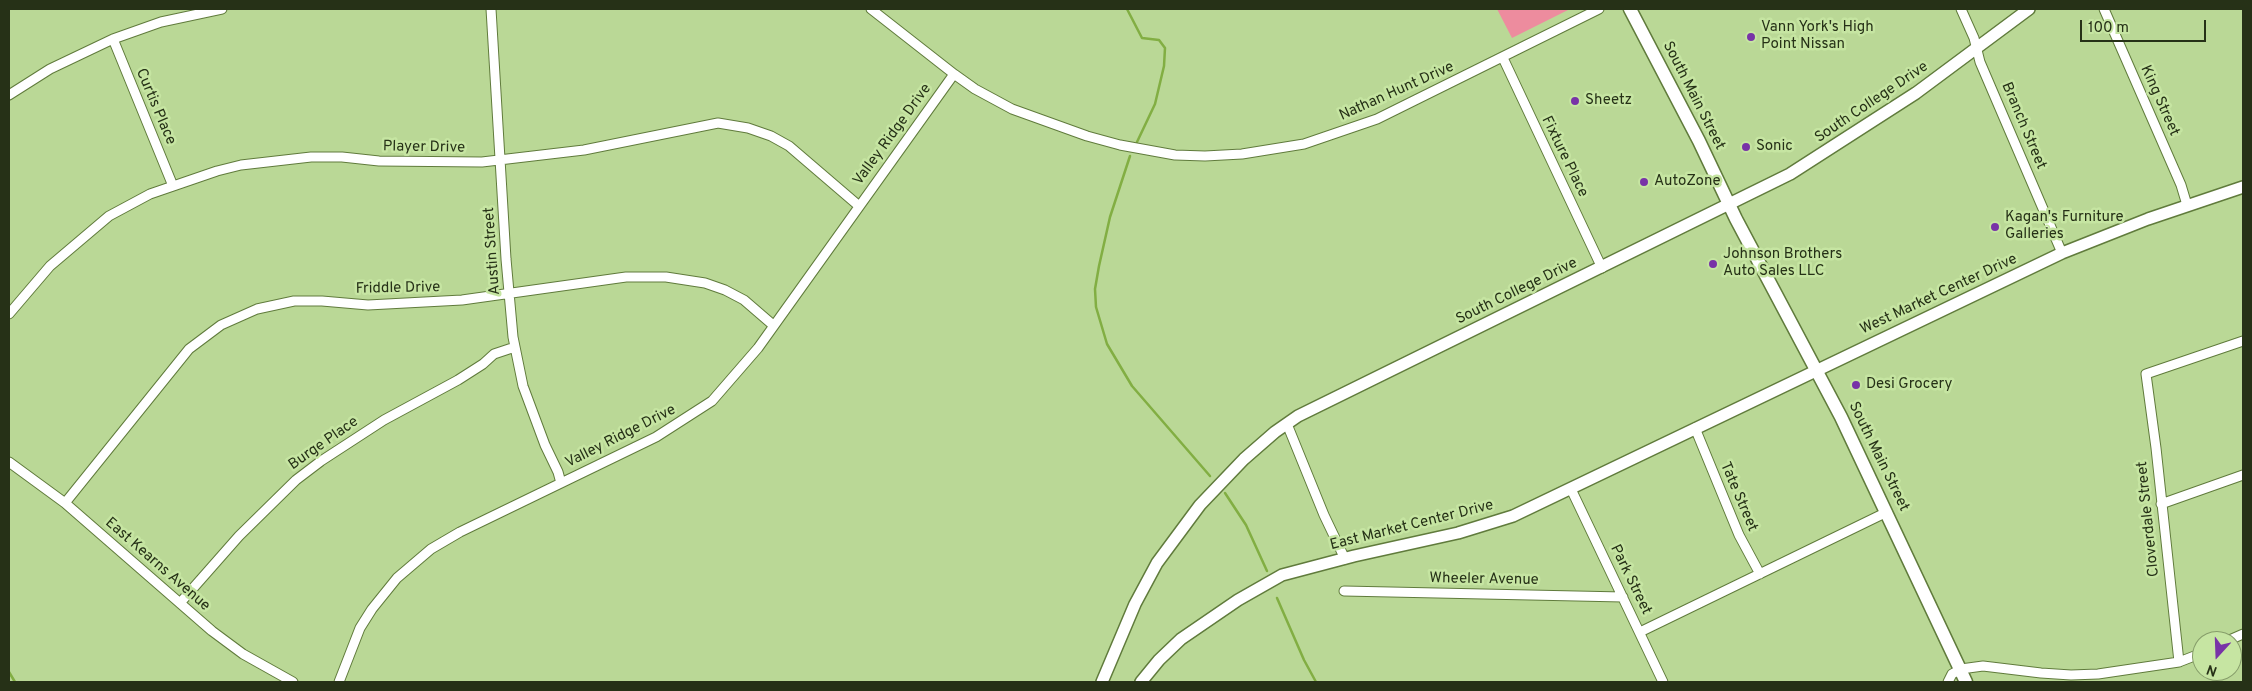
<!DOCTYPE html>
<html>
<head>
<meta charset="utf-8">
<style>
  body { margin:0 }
  #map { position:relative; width:2252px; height:691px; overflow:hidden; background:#bad896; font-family:Overpass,sans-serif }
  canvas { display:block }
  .frame { position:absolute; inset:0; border:10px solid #263117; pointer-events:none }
  .north { position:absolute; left:2192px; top:631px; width:50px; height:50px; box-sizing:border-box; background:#c6e5a2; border:1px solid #869d6a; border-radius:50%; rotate:200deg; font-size:14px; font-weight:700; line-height:20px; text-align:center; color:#263117 }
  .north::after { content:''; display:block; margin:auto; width:18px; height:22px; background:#7833a7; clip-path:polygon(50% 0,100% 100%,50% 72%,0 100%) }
  .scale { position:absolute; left:2080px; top:20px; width:126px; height:22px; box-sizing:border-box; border:2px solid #263117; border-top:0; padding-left:6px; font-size:15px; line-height:18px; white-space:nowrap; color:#263117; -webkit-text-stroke:4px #c6e5a2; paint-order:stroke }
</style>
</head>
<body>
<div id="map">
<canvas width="2252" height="691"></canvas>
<div class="frame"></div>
<div class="north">N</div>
<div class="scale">100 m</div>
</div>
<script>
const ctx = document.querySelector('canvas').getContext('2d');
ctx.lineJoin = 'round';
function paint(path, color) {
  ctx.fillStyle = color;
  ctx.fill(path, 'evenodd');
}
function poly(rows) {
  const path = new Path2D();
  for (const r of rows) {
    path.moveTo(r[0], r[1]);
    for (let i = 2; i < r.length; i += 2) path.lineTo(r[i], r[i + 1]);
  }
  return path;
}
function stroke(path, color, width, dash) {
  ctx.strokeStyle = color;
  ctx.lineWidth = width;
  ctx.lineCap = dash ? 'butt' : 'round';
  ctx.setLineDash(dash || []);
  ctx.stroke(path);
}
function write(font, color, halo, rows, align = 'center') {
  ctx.font = font + ' Overpass,sans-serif';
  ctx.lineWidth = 5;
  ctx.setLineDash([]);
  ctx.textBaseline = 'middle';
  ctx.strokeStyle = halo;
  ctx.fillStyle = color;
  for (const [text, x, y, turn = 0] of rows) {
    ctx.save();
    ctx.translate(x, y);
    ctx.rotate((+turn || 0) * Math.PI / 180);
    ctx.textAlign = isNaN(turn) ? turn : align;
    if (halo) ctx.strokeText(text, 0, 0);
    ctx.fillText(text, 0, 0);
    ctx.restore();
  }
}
paint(poly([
  [1497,9,1570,9,1512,38]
]), '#ed8c9e');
stroke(poly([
  [1127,9,1142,38,1159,40,1165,48,1164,66,1155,104,1137,142],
  [1130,156,1110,217,1099,266,1095,289,1096,307,1107,344,1132,386,1210,476],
  [1225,493,1246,525,1267,571],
  [1277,598,1304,660,1316,682],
  [9,672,15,682]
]), '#82ae43', 2.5);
const street = poly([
  [491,9,506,259,513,337,523,386,545,445,558,472,561,483],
  [871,9,954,74,975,89,1012,109,1087,136,1120,145,1175,155,1205,156,1242,154,1304,144,1377,119,1599,9],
  [1961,9,1974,38,1980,62,2062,253],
  [2104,9,2181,185,2187,205],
  [113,39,173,186],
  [1503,58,1602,268],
  [9,95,50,69,113,39,161,22,222,9],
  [9,314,50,266,109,216,150,194,217,171,241,165,311,157,342,157,379,161,482,162,584,150,718,123,748,128,771,136,789,146,859,206],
  [1287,424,1324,515,1345,559],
  [1695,428,1739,535,1760,574],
  [9,462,65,503,212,631,243,654,293,682],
  [1571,489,1663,682],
  [65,503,189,349,221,325,257,309,294,301,322,301,368,305,462,300,626,277,666,277,705,283,725,290,744,300,773,325],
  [2161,504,2243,475],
  [1344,591,1623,597],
  [180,603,239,536,296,480,321,461,384,420,458,380,483,364,494,354,515,347],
  [1640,632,1887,512],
  [2227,641,2243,634],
  [2179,662,2156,448,2146,374,2243,341],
  [339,682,360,628,372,609,397,578,431,549,460,532,656,437,712,401,758,348,954,74],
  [1948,682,1952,674,1961,669,1983,666,2041,673,2071,675,2098,674,2179,662,2202,653]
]);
const secondary = poly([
  [1102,682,1135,604,1157,563,1200,505,1244,459,1275,432,1298,416,1790,174,1916,93,2029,9],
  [1141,682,1159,660,1181,639,1238,600,1282,575,1354,556,1458,533,1513,516,2062,253,2148,219,2243,187]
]);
const primary = poly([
  [1630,9,1699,141,1736,219,1841,417,1966,682]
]);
stroke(street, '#607b3c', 11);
stroke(secondary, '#607b3c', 14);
stroke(primary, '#607b3c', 15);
stroke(street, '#fff', 9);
stroke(secondary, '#fff', 11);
stroke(primary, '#fff', 12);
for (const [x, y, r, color] of [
  [1751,37,5,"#7833a7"],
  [1575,101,5,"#7833a7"],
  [1746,147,5,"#7833a7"],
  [1644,182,5,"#7833a7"],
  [1995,227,5,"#7833a7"],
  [1713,264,5,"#7833a7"],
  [1856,385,5,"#7833a7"]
]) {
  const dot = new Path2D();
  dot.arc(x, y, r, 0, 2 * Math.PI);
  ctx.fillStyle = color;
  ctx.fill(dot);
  stroke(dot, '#c6e5a2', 2);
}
write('15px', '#263117', '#c6e5a2', [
  ["Vann York's High",1761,28],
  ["Point Nissan",1761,45],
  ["Sheetz",1585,101],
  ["Sonic",1756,147],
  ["AutoZone",1654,182],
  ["Kagan's Furniture",2005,218],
  ["Galleries",2005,235],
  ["Johnson Brothers",1723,255],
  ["Auto Sales LLC",1723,272],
  ["Desi Grocery",1866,385]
], 'left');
write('15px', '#263117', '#c6e5a2', [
  ["Nathan Hunt Drive",1397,92,-24],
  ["South Main Street",1693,96,63],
  ["King Street",2159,101,66],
  ["South College Drive",1872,103,-34],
  ["Curtis Place",155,107,67],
  ["Branch Street",2023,126,67],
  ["Valley Ridge Drive",893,135,-54],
  ["Player Drive",424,148,1],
  ["Fixture Place",1564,157,64],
  ["Austin Street",493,251,-94],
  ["Friddle Drive",398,289,-1],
  ["South College Drive",1517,292,-26],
  ["West Market Center Drive",1939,295,-25],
  ["Valley Ridge Drive",621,437,-27],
  ["Burge Place",324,444,-35],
  ["South Main Street",1878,457,64],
  ["Tate Street",1738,497,67],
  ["Cloverdale Street",2149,519,-96],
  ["East Market Center Drive",1412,526,-14],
  ["East Kearns Avenue",157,565,41],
  ["Wheeler Avenue",1484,580,1],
  ["Park Street",1630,580,64]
]);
</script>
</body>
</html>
